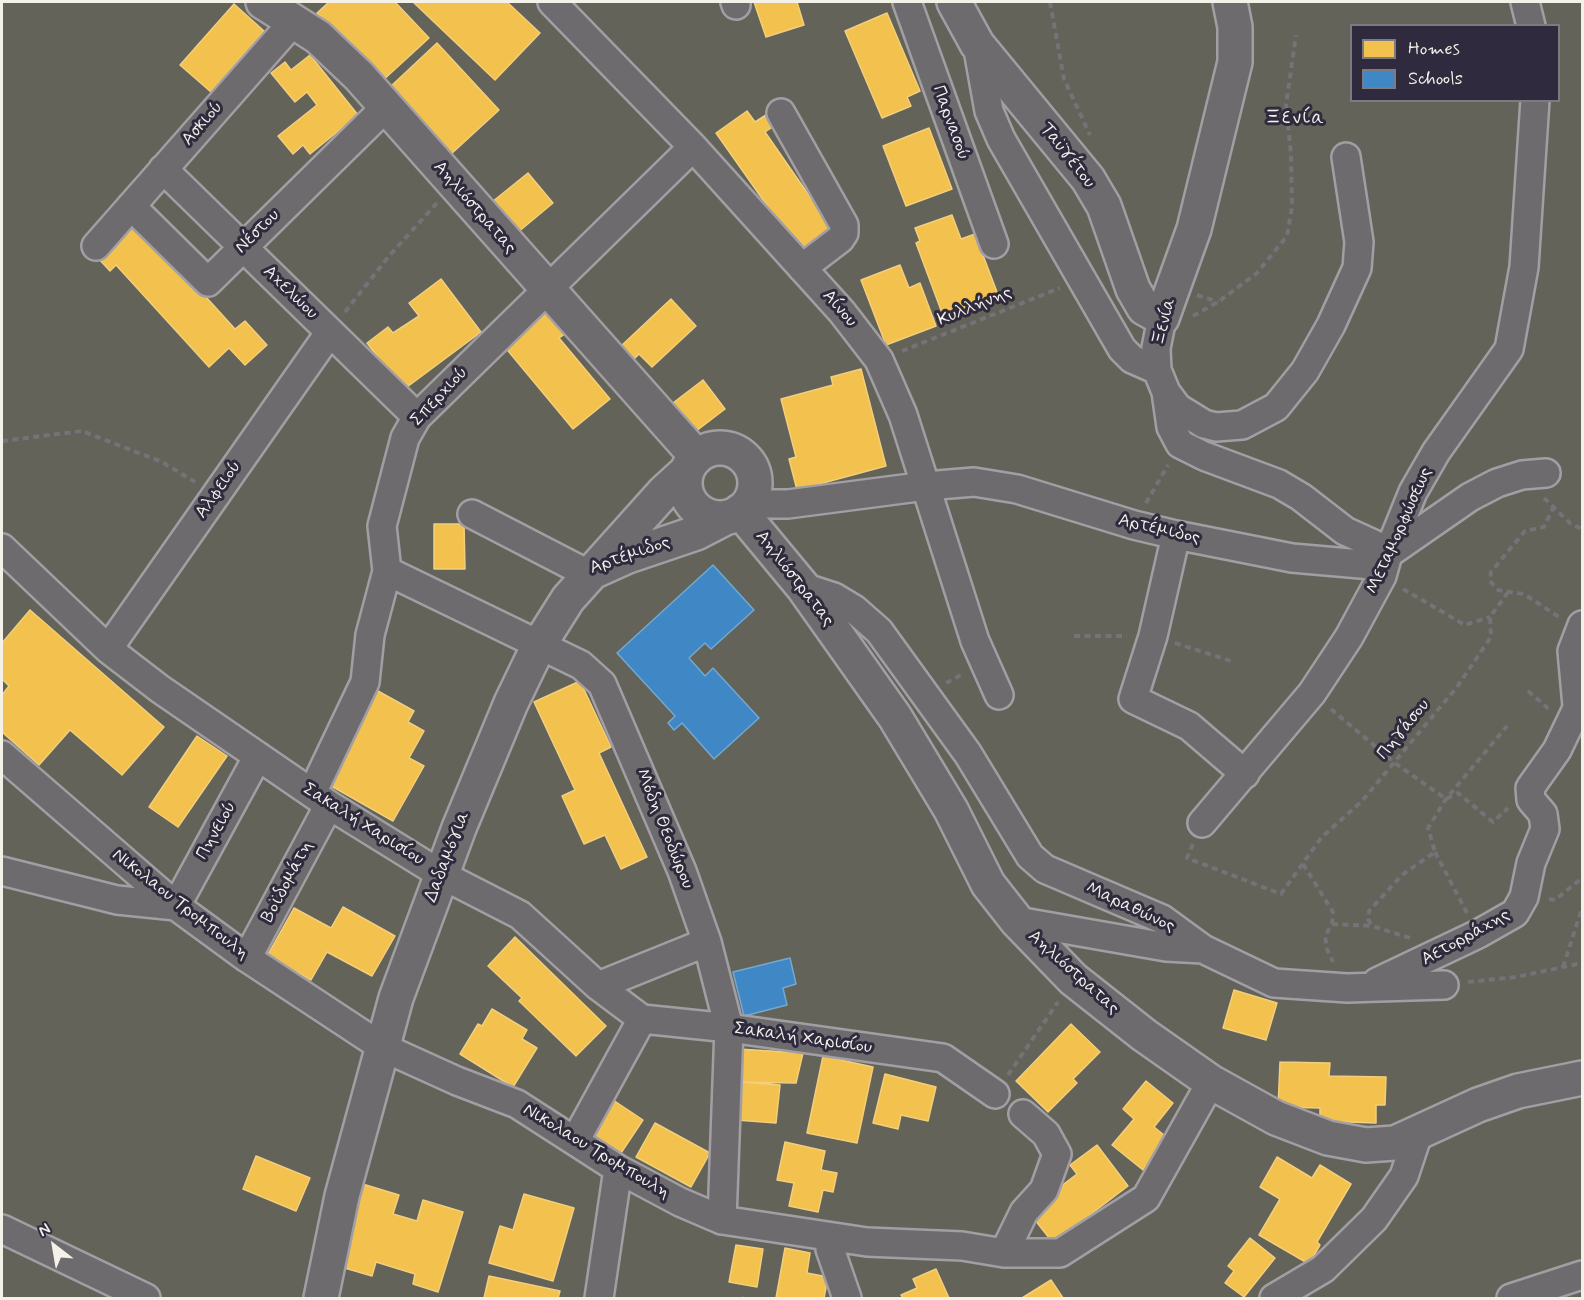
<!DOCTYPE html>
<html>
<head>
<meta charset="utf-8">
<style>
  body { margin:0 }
  #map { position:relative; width:1584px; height:1300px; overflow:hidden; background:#413d49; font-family:Mynerve,sans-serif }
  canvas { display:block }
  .frame { position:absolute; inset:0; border:3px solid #f4f1e8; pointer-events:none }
  .legend { position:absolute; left:1350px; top:24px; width:210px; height:78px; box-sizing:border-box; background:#2f2a3d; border:2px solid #7e7a81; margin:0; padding:8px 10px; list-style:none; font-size:18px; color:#f4f1e8 }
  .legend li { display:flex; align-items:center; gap:12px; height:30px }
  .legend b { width:30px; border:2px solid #7e7a81 }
  .north { position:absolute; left:24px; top:1216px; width:60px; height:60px; -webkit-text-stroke:4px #2f2a3d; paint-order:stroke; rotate:329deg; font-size:16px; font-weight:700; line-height:24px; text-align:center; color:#f4f1e8 }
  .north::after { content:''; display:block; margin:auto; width:21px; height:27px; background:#f4f1e8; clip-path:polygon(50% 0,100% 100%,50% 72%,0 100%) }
</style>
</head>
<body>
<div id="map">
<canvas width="1584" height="1300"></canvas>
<div class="frame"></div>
<ul class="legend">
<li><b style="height:16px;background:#f2c14e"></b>Homes</li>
<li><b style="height:16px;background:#3f88c5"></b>Schools</li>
</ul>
<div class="north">N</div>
</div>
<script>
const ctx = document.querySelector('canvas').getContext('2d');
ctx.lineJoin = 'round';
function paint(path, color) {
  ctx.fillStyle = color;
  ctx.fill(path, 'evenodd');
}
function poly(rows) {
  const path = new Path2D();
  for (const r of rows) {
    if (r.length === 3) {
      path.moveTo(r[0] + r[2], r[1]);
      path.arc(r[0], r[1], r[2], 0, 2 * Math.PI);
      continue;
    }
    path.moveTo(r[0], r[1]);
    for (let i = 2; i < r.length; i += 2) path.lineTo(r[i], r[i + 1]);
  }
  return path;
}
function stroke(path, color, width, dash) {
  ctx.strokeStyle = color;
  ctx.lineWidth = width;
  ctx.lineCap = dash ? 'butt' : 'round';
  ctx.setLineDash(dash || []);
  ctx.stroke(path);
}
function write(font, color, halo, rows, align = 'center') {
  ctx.font = font + ' Mynerve,sans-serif';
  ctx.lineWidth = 6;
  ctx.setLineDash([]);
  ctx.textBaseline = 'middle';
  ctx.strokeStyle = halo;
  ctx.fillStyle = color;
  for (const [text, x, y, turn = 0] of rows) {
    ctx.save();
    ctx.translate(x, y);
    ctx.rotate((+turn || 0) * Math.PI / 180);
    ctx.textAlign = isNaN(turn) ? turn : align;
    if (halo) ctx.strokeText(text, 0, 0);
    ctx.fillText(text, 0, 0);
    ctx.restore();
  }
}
paint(poly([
  [2,2,1582,2,1582,1298,2,1298],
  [1352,26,1558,26,1558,100,1352,100]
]), '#636359');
const homes = poly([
  [329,2,395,2,429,38,381,82,317,13,329,2],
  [413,2,507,2,540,33,495,80,413,2],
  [754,2,797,2,804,25,766,37,754,2],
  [234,4,264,31,211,92,180,65,234,4],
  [887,13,920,91,907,97,911,106,882,118,845,31,887,13],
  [437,43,499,110,450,155,389,88,437,43],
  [310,55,358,115,310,154,303,145,293,154,278,136,317,105,307,92,295,102,271,73,285,62,291,70,310,55],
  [747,111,755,122,766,115,774,126,765,132,815,204,819,200,836,224,799,251,716,133,747,111],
  [929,128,952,189,906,206,883,146,929,128],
  [528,173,553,203,517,233,492,202,528,173],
  [952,215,961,239,975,234,1000,300,945,321,916,243,920,241,915,228,952,215],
  [138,222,235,329,245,321,267,345,245,365,229,348,209,367,116,265,110,271,98,258,138,222],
  [900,265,909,288,920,283,936,326,886,345,861,280,900,265],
  [441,279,481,332,403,390,367,343,388,327,393,333,419,316,409,303,441,279],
  [671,299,696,326,652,367,639,354,633,360,620,347,671,299],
  [546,311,565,334,559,338,610,399,573,429,504,346,546,311],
  [861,369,886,466,797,490,789,459,796,457,781,399,833,385,831,377,861,369],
  [703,380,725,409,691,435,669,406,703,380],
  [434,524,464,524,465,569,434,569,434,524],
  [30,610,164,727,122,775,70,730,39,765,2,732,2,695,9,686,2,679,2,643,30,610],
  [580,681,611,747,599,753,647,857,621,869,605,835,584,844,562,796,575,790,534,702,580,681],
  [378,691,414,711,408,722,424,731,409,758,424,766,393,821,326,783,378,691],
  [197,736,227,756,178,827,149,807,197,736],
  [343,907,395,936,372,976,327,952,311,980,267,956,294,908,331,928,343,907],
  [515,937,606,1026,576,1056,519,1001,522,998,488,966,515,937],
  [1234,990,1277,1003,1266,1040,1223,1028,1234,990],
  [492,1009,527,1030,522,1039,537,1048,513,1087,460,1054,478,1024,482,1026,492,1009],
  [1071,1024,1100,1052,1073,1079,1077,1083,1048,1112,1016,1081,1071,1024],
  [738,1049,803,1053,796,1083,735,1082,738,1049],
  [823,1056,873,1067,857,1143,807,1133,823,1056],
  [1280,1062,1330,1063,1329,1076,1386,1077,1385,1105,1376,1105,1376,1123,1320,1121,1320,1108,1278,1107,1280,1062],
  [885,1074,936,1087,928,1121,901,1115,898,1129,873,1123,885,1074],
  [1146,1081,1173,1103,1154,1127,1169,1139,1143,1170,1112,1145,1134,1119,1123,1109,1146,1081],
  [740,1082,780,1085,776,1123,736,1120,740,1082],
  [607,1096,643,1120,621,1153,593,1135,604,1120,595,1114,607,1096],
  [655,1123,710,1153,691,1187,636,1157,655,1123],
  [785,1142,825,1151,821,1170,837,1173,833,1192,823,1190,818,1212,789,1206,794,1183,777,1180,785,1142],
  [1097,1145,1128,1186,1053,1243,1028,1211,1077,1174,1070,1165,1097,1145],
  [256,1156,310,1178,296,1211,243,1189,256,1156],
  [1277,1157,1312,1178,1320,1165,1351,1184,1317,1242,1320,1245,1309,1264,1259,1235,1280,1199,1260,1187,1277,1157],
  [356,1182,399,1195,393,1214,417,1221,423,1200,463,1212,438,1292,413,1284,415,1274,376,1262,372,1276,331,1264,356,1182],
  [524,1194,574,1208,553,1281,489,1263,500,1226,513,1230,524,1194],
  [1250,1238,1275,1258,1244,1297,1225,1283,1234,1271,1228,1266,1250,1238],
  [736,1245,763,1249,757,1287,729,1282,736,1245],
  [785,1248,810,1253,807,1273,828,1277,824,1298,776,1298,785,1248],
  [936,1269,949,1298,903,1298,901,1295,917,1288,913,1279,936,1269],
  [489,1276,560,1291,558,1298,484,1298,489,1276],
  [1051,1280,1063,1298,1022,1298,1051,1280]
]);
paint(homes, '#f2c14e');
stroke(homes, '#f3cf7c', 1.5);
const schools = poly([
  [713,565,754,610,711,649,705,643,689,658,705,676,713,668,759,718,714,759,682,723,674,730,668,723,675,716,617,653,713,565],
  [790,958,796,984,783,988,787,1005,744,1016,733,972,790,958]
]);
paint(schools, '#3f88c5');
stroke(schools, '#75a8d0', 1.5);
const street = poly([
  [552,2,693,147,842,312,879,360,903,415,975,641,999,695],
  [735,2,736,5],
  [907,2,994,244],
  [1525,2,1531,26],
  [977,44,989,111,1001,139,1122,349,1132,359,1157,370],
  [781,113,844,225,844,233,840,239,802,268],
  [163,169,417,417],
  [131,206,208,282,386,107],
  [96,246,294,21],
  [1162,318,1156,348,1157,370,1166,392,1178,408,1204,424,1216,427,1242,425,1276,407,1305,371,1331,325,1357,268,1359,242,1346,157],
  [1166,392,1171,427,1180,444,1204,456,1279,484,1301,497,1345,531,1389,551],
  [751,499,768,504,788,504,926,486,974,482,1017,489,1134,525,1176,535,1292,558,1372,565,1470,497,1497,483,1522,475,1546,473],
  [472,514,588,574],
  [1176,535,1153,636,1133,699,1189,726,1245,774],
  [2,548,108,649,160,689,329,805,442,875,520,915,598,986,642,1019,729,1028,943,1058,995,1094],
  [387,571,581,665,602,684,682,871,707,942,729,1028,722,1220],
  [803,587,834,597,854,609,879,631,968,754,1030,856,1045,869,1162,919,1203,949,1274,983,1347,988,1444,985],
  [108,649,330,332],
  [1577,706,1572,651,1582,625],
  [2,755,176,906,247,958,382,1047,457,1081,517,1104,618,1169,680,1202,722,1220,867,1242,962,1246,1004,1253,1060,1253,1146,1198,1211,1082],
  [312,793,365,682,370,635,387,571,382,526,405,438,417,417,693,147],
  [1202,823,1312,693,1349,637,1382,576,1389,551,1413,492,1436,452,1509,349,1524,267,1535,100],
  [2,871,117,900,176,906,258,756],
  [1017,921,1166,947,1203,949],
  [247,958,329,805],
  [1377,982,1478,934,1515,913,1524,897,1531,863,1545,829,1543,814,1531,800,1530,788,1557,750,1582,698],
  [598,986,707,942],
  [575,1141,642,1019],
  [2,1229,146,1298],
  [830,1249,847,1298],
  [1004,1253,1024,1212,1044,1190,1057,1154,1046,1134,1023,1114],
  [599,1298,618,1169],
  [1274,1298,1323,1269,1374,1219,1404,1176,1418,1134],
  [1511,1298,1582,1275]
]);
const secondary = poly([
  [263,2,318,37,359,76,697,457],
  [954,2,977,44,1088,179,1104,206,1133,289,1144,308,1162,318,1194,229,1235,62,1235,27,1230,2],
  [720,483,35],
  [740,511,803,587,895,717,951,810,988,884,1017,921,1073,979,1144,1035,1211,1082,1276,1118,1328,1138,1366,1145,1395,1143,1478,1105,1518,1091,1582,1078],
  [597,570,628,556,696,533,725,518],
  [321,1298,342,1196,396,998,459,828,511,703,539,645,568,599,664,492,687,471]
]);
stroke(street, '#a19fa3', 32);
stroke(secondary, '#a19fa3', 38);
stroke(poly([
  [1050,2,1064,79,1090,135],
  [1197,295,1218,302],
  [345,312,389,256,437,203],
  [1193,316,1218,302,1257,273,1287,236,1292,207,1291,154,1286,105,1296,35],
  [902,351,1060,288],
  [2,441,82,431,162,462,195,482],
  [1544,498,1571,524,1582,529],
  [1146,503,1168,465],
  [1554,506,1544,527,1525,531,1491,572,1490,581,1498,590,1524,594,1559,617],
  [1403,589,1465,625,1490,617],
  [1074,636,1127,636],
  [1175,643,1231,661],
  [946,683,963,674],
  [1528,691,1550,710],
  [1331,709,1395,763,1446,799,1458,793,1493,822,1508,808],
  [1193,844,1187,858,1281,894,1321,838,1362,801,1457,687,1491,637,1490,617,1509,591],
  [1435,852,1467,913],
  [1303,864,1333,912,1332,924,1325,936,1327,949,1333,962],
  [1549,899,1555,900,1582,878],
  [1332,924,1372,926],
  [1410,938,1372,926,1368,919,1369,911,1402,875,1435,852,1428,828,1446,799,1507,726],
  [1563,967,1582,908],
  [1468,982,1516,977,1582,963],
  [1008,1075,1058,1002],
  [743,1298,744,1297]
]), '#757377', 4, [6, 4.5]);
stroke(street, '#6e6b6e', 27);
stroke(secondary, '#6e6b6e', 33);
write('18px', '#f4f1e8', '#2f2a3d', [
  ["Παρνασού",950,123,70],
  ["Ασκιού",203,124,-49],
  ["Ταϋγέτου",1067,156,52],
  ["Αηλιόστρατας",474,208,49],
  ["Νέστου",258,232,-45],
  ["Αχελώου",290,293,44],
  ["Κυλλήνης",975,307,-22],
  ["Αίνου",839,309,49],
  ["Ξενία",1165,322,-76],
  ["Σπερχιού",440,397,-47],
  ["Αλφειού",219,490,-55],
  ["Αρτέμιδος",1159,530,13],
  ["Μεταμορφώσεως",1400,531,-66],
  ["Αρτέμιδος",630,556,-19],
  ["Αηλιόστρατας",794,579,52],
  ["Πηγάσου",1404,730,-51],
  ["Σακαλή Χαρισίου",363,825,32],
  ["Μόδη Θεοδώρου",664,829,68],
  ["Πηνειού",217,831,-61],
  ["Δαδαμόγια",448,857,-69],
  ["Βοϊδομάτη",288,882,-62],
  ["Νικολαου Τρομπουλη",180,905,38],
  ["Μαραθώνος",1130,908,25],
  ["Αετορράχης",1466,938,-29],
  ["Αηλιόστρατας",1073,973,42],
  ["Σακαλή Χαρισίου",803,1039,8],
  ["Νικολαου Τρομπουλη",596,1152,31]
]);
ctx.letterSpacing = '1.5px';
write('20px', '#f4f1e8', '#2f2a3d', [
  ["Ξενία",1295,119]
]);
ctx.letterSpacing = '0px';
</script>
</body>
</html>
